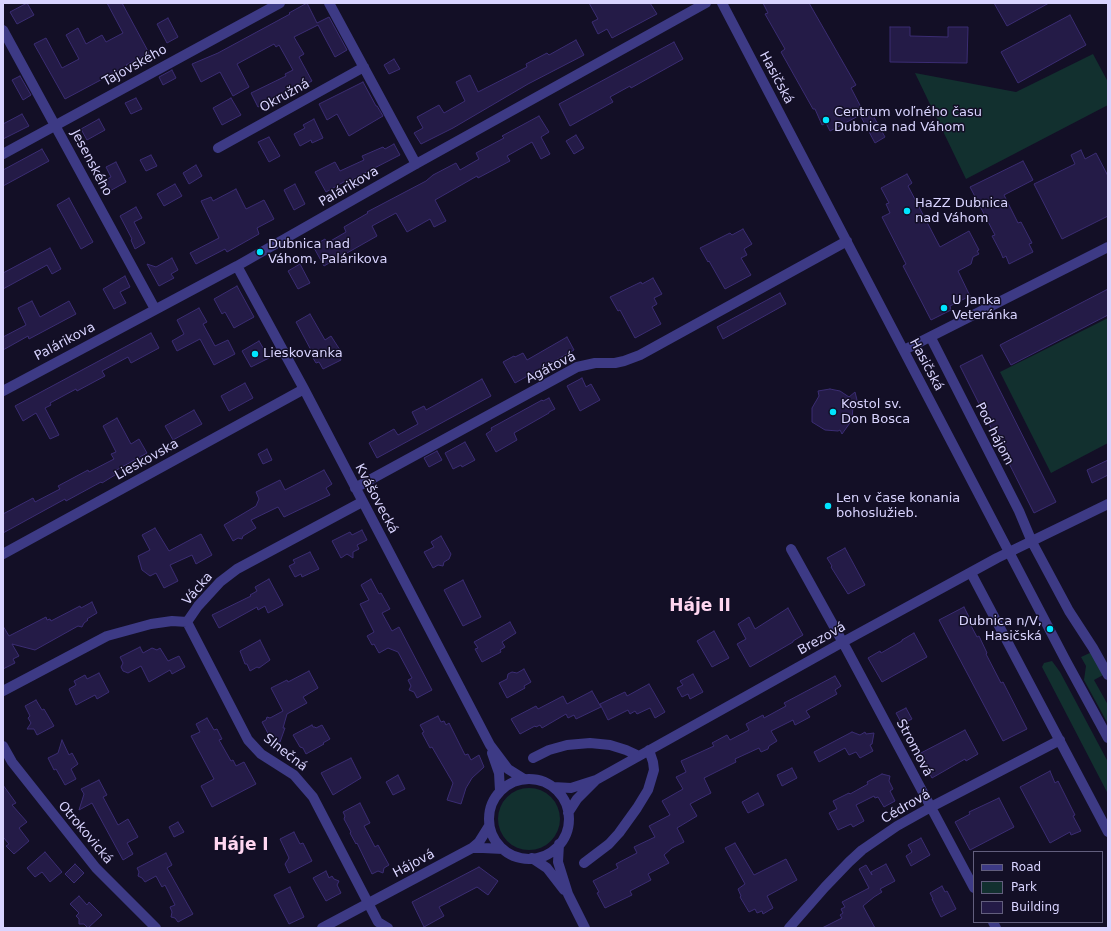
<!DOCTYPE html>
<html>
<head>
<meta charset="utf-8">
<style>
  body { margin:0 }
  #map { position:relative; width:1111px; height:931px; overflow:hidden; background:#130f26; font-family:"DejaVu Sans",sans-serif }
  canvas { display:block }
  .frame { position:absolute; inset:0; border:4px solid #d9d4ff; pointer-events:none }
  .legend { position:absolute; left:973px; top:851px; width:130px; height:72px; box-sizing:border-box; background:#130f26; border:1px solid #625e7d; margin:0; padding:5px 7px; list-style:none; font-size:12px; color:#d9d4ff }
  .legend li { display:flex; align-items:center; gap:8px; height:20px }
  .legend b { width:20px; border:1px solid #625e7d }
</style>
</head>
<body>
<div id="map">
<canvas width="1111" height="931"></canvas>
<div class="frame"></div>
<ul class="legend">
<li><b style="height:5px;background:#3d3a85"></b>Road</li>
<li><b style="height:11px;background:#12302f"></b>Park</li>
<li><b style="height:11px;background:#241b47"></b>Building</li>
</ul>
</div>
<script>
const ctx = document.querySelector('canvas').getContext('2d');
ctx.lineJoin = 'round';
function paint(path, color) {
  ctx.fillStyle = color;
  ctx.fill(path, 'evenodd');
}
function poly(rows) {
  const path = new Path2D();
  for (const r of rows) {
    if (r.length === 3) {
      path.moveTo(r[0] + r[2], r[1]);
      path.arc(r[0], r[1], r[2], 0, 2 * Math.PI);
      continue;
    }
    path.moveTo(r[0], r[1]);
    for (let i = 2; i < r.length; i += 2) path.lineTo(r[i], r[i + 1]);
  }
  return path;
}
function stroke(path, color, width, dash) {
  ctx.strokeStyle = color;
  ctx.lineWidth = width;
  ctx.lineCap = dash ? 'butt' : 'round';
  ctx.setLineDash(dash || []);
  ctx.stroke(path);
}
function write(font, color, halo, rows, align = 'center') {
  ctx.font = font + ' "DejaVu Sans",sans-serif';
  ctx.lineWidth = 3;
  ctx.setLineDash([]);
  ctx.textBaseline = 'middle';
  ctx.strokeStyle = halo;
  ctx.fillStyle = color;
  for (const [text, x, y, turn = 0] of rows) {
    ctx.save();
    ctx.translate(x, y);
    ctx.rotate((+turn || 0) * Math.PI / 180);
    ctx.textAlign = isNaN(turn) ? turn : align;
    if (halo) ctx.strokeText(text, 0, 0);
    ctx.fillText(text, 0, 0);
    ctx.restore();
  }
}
paint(poly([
  [1093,54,1108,82,1108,105,966,179,915,73,1016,92],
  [1108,318,1108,443,1051,473,1000,372],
  [1092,652,1105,674,1094,680,1108,705,1108,724,1084,680,1086,666,1081,657],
  [1052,661,1060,672,1108,762,1108,794,1042,667,1044,663],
  [529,819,31]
]), '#12302f');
const building = poly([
  [27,3,34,15,17,24,10,12,27,3],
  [107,3,122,3,149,53,126,65,127,66,65,99,34,44,46,38,62,68,79,59,66,35,78,28,86,44,102,35,106,42,123,33,107,3],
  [307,3,317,23,329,17,347,50,335,57,318,25,294,37,304,54,299,57,312,81,280,98,281,101,265,110,262,105,258,107,251,93,286,76,285,74,293,70,279,45,276,47,274,44,237,64,249,87,233,96,220,72,201,82,192,64,218,53,290,14,289,13,307,3],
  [589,3,650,3,657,14,612,38,607,29,598,34,592,22,598,19,589,3],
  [763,3,809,3,856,85,851,88,864,113,830,131,826,123,822,125,815,109,813,109,781,52,785,49,765,14,768,13,763,3],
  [994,3,1049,3,1007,26,994,3],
  [1070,15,1086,45,1018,83,1001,52,1070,15],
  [168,18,178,37,167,43,157,24,168,18],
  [890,27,910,27,910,36,948,37,948,27,968,27,967,63,890,62,890,27],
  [576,40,584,55,528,84,453,128,421,144,414,133,423,128,417,117,439,105,444,113,465,101,456,82,470,75,478,92,527,67,526,64,547,53,549,55,576,40],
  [674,42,683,59,631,88,630,86,610,97,613,102,570,126,559,104,674,42],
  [394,59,400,69,389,74,384,65,394,59],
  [172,70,176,78,163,85,159,77,172,70],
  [20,76,31,95,23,100,12,80,20,76],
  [363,82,376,106,377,106,383,116,349,136,337,114,327,120,319,104,363,82],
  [136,98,142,109,131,114,125,103,136,98],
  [231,98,241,115,222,125,213,108,231,98],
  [870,110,885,137,875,143,860,115,870,110],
  [22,114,29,126,3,139,3,124,22,114],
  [539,116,549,132,541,137,550,154,541,159,532,142,507,156,510,161,478,178,477,176,435,200,446,221,434,227,430,219,407,232,396,213,372,226,377,236,324,266,313,246,325,239,327,243,346,232,344,227,368,213,367,212,426,181,433,175,456,163,460,170,479,159,476,153,504,138,502,136,539,116],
  [99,119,105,130,87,140,81,129,99,119],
  [314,119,323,138,312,143,311,140,300,146,294,134,305,128,303,125,314,119],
  [576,135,584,148,574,154,566,141,576,135],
  [269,137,280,156,269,162,258,142,269,137],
  [394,144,400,155,349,181,349,179,326,192,315,172,335,162,340,171,364,160,362,156,383,147,385,149,394,144],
  [42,149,49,161,3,186,3,170,42,149],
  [1081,150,1085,159,1096,153,1108,176,1108,216,1062,239,1034,184,1075,164,1071,155,1081,150],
  [151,155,157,166,146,171,140,160,151,155],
  [1023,161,1033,180,1004,195,1018,223,1021,222,1032,243,1029,244,1033,252,1009,264,1006,256,1003,258,1001,253,992,236,995,235,970,187,1023,161],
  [116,162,126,182,108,192,102,182,111,177,106,167,116,162],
  [196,165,202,176,189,184,183,173,196,165],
  [907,174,912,183,908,186,940,247,969,231,979,250,977,251,979,254,973,257,971,264,958,271,970,296,950,306,951,310,931,320,903,266,906,264,882,217,890,213,886,204,889,203,881,188,907,174],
  [175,184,182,196,164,206,157,194,175,184],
  [295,184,305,204,294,210,284,190,295,184],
  [236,189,246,209,264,200,274,219,257,228,259,234,236,247,227,252,225,249,196,264,190,253,219,238,201,201,211,197,213,201,236,189],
  [69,198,93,242,81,249,57,205,69,198],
  [136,207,142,218,134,222,145,243,135,249,131,240,132,239,120,216,136,207],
  [743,229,752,244,744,249,747,255,741,258,751,275,725,289,709,261,708,262,700,248,730,233,732,235,743,229],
  [50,248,61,269,52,274,47,265,3,289,3,273,50,248],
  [172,258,178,270,171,274,174,278,159,286,147,264,156,267,172,258],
  [300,264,310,283,298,289,288,271,300,264],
  [125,276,130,287,120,292,126,303,114,309,103,289,125,276],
  [653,278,662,294,654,298,657,304,652,307,661,324,635,338,620,310,618,311,610,297,641,282,642,284,653,278],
  [237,286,254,317,234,328,225,312,222,314,214,299,237,286],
  [1108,289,1108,315,1011,365,1000,345,1108,289],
  [780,293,786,304,723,339,717,327,780,293],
  [32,301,40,317,69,301,76,314,29,339,28,336,3,350,3,337,26,325,18,308,32,301],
  [199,308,207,322,203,324,215,346,228,340,235,354,214,365,200,339,177,351,172,341,184,334,177,320,199,308],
  [310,314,325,340,331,336,340,350,337,352,341,360,323,369,319,362,316,363,310,353,312,352,296,322,310,314],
  [151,333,159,348,131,363,128,357,102,371,105,376,77,391,76,389,50,403,51,405,45,408,59,435,50,439,36,413,23,421,15,406,151,333],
  [567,337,574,350,515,383,503,362,514,356,515,357,523,353,527,360,567,337],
  [259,341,269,358,251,367,242,351,259,341],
  [982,355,1056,502,1034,513,960,366,982,355],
  [582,378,586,387,591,384,600,400,580,411,567,386,582,378],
  [482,379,491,396,377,458,369,443,394,429,398,435,418,424,412,412,424,406,426,410,482,379],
  [245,383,253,398,229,411,221,396,245,383],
  [830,389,840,391,849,397,855,392,858,404,853,406,852,420,842,434,840,430,838,431,825,430,812,422,812,408,819,396,818,391,830,389],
  [549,398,555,409,549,412,549,413,514,433,517,440,496,452,486,434,492,430,491,428,542,400,543,401,549,398],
  [194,410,202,424,173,440,165,426,194,410],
  [117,418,131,444,139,439,147,453,113,472,115,475,102,483,101,482,66,501,65,499,3,533,3,514,33,498,35,502,60,489,58,486,88,470,89,472,114,459,111,454,116,452,103,426,117,418],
  [465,442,475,460,462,467,461,465,453,469,445,453,465,442],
  [267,449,272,460,263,464,258,454,267,449],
  [437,451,442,460,429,467,424,458,437,451],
  [1108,460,1108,475,1092,483,1087,470,1108,460],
  [324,470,332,484,326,488,330,495,284,517,278,507,251,520,256,528,243,536,242,539,238,538,233,541,224,525,256,506,259,499,256,492,280,480,285,490,324,470],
  [155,528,169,551,201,534,212,555,196,564,192,555,170,565,178,581,164,588,156,573,150,576,142,570,138,556,150,550,142,535,155,528],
  [362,530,367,540,357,545,359,549,353,552,353,558,347,554,341,558,332,541,350,532,352,535,362,530],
  [441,536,451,554,449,559,444,562,443,566,438,565,433,568,424,552,434,547,431,542,441,536],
  [845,548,865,585,848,594,831,567,832,566,827,558,845,548],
  [310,552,319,569,302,577,301,574,295,577,289,566,295,563,293,560,310,552],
  [269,579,283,605,268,613,265,606,258,610,257,607,219,628,212,615,251,596,250,595,257,591,255,587,269,579],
  [371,579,379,594,381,593,390,609,382,613,392,631,399,627,432,690,417,698,414,692,409,690,411,686,408,680,412,678,398,652,388,648,379,653,374,644,372,645,367,636,374,632,360,604,369,600,361,585,371,579],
  [463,580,481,617,463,626,444,590,463,580],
  [92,602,97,613,87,619,88,620,84,623,82,627,78,626,35,650,12,644,19,656,13,659,15,663,3,669,3,626,9,636,46,617,47,620,50,619,51,621,80,606,81,608,92,602],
  [964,607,970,619,968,620,977,637,979,636,987,653,986,654,1001,683,1003,682,1027,729,1003,741,939,620,964,607],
  [788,608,803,635,793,641,793,642,750,667,737,644,746,639,738,624,749,617,755,629,788,608],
  [510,622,516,633,502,642,505,647,500,650,501,652,482,662,475,649,478,648,474,642,510,622],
  [714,631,729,658,712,667,697,641,714,631],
  [914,633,927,657,882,682,868,658,880,651,881,653,902,641,902,640,914,633],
  [260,640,270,660,259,668,257,667,250,671,247,664,245,664,240,651,260,640],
  [140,647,143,653,152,648,157,650,160,648,168,661,179,656,185,667,172,674,170,670,149,682,141,666,128,673,123,671,121,667,123,663,120,657,140,647],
  [524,669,531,682,524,686,525,688,507,698,499,683,507,679,508,674,512,672,517,673,524,669],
  [309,671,318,688,303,697,307,703,287,714,283,728,285,728,280,742,277,741,273,743,262,722,266,720,267,717,270,718,283,711,271,688,287,680,288,682,309,671],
  [99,673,109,692,97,699,95,695,76,705,69,689,76,685,74,681,85,675,87,679,99,673],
  [693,674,703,692,690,699,688,694,682,697,677,688,683,685,680,681,693,674],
  [835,676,841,686,835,690,837,694,806,711,810,717,795,725,793,720,771,731,777,741,769,746,768,749,761,752,759,748,735,759,736,762,704,778,711,793,690,804,697,816,677,828,684,842,672,848,664,855,669,863,648,874,651,880,630,891,632,895,605,908,597,893,599,892,593,881,618,868,616,864,637,853,634,847,655,837,649,826,670,815,662,801,683,789,676,777,686,772,681,761,714,746,712,743,727,735,730,740,749,730,746,724,763,715,764,718,786,706,784,703,835,676],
  [649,684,665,712,655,718,650,708,637,714,635,711,630,714,628,710,608,720,600,704,625,692,627,696,649,684],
  [592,691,601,707,576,719,574,715,568,718,566,714,542,728,540,725,536,727,535,726,520,734,511,719,536,706,538,709,563,696,567,704,592,691],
  [36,700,42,710,44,709,54,726,37,735,34,729,27,729,31,723,28,718,30,716,25,706,36,700],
  [906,708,912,719,902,724,896,713,906,708],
  [438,716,441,722,444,721,446,725,449,723,465,755,468,754,471,760,479,755,484,767,472,778,466,788,461,804,447,800,453,783,432,747,430,748,422,733,424,732,420,725,438,716],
  [207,718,214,730,217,729,222,739,219,740,231,761,233,760,236,766,244,762,256,784,212,807,201,786,214,779,191,736,200,732,196,724,207,718],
  [312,725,313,727,315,727,316,728,322,725,330,739,323,743,324,744,306,754,303,748,300,747,293,735,312,725],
  [965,730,978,754,966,761,965,759,932,778,919,754,965,730],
  [852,732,860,735,865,732,866,734,874,733,872,744,870,745,873,751,860,758,856,752,849,755,845,748,819,762,814,752,852,732],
  [62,740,69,755,72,753,78,764,71,769,76,779,65,785,56,769,54,770,48,758,58,753,62,740],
  [351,758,361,778,333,795,321,773,351,758],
  [792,768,797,778,782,786,777,775,792,768],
  [1050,771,1055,783,1058,781,1075,815,1073,816,1081,831,1071,835,1070,832,1050,843,1020,787,1050,771],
  [882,774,890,776,889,781,893,789,890,791,895,801,884,807,878,797,875,798,874,796,856,805,864,821,853,827,851,824,838,830,829,813,837,809,833,801,849,793,850,794,868,784,867,782,882,774],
  [398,775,405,789,393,795,386,782,398,775],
  [99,780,107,795,103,797,118,825,128,819,138,837,127,843,133,854,123,860,92,803,79,810,84,794,81,789,99,780],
  [3,785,16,803,12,805,27,822,19,828,29,841,14,854,6,846,9,844,3,837,3,785],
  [758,793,764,805,748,813,742,802,758,793],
  [999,798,1014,827,970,850,955,822,970,814,969,812,999,798],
  [360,803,370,823,364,826,375,847,378,845,389,865,384,868,383,873,378,871,372,874,357,843,356,844,350,833,351,832,344,819,345,816,343,812,360,803],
  [178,822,184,832,174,837,169,827,178,822],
  [294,832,300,844,303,843,312,861,289,873,285,864,289,858,280,839,294,832],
  [921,838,930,855,911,866,906,856,912,852,908,845,921,838],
  [735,843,754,875,786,859,797,880,767,896,773,908,763,914,762,911,757,913,755,909,749,912,740,897,741,896,738,889,745,884,725,848,735,843],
  [45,852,62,872,50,882,42,872,35,877,27,868,45,852],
  [166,853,172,865,167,868,193,914,178,922,175,918,171,917,172,912,170,907,175,905,165,885,162,887,156,876,145,882,142,878,138,876,139,872,137,868,166,853],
  [75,864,84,873,74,883,65,874,75,864],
  [886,864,895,881,880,889,882,892,874,897,863,906,875,928,822,928,842,918,840,915,843,913,841,909,845,907,842,902,869,888,859,869,866,865,872,875,871,872,886,864],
  [479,867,498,881,488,895,477,887,439,907,444,916,424,927,412,902,479,867],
  [326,871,329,878,332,876,334,879,339,881,337,885,341,893,326,901,313,878,326,871],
  [942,886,945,892,947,891,956,909,941,917,932,899,933,899,930,893,942,886],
  [290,887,304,917,289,924,274,895,290,887],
  [79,896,87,905,89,902,102,915,88,928,84,924,79,924,79,919,76,916,79,913,70,904,79,896]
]);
paint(building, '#241b47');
stroke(building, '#3b2d73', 1);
stroke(poly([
  [329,3,416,164],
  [722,3,1066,661,1108,738],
  [3,30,155,309],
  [218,148,364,67],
  [3,154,280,3],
  [237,266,304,389,490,745,508,769,524,779],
  [931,338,1019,511,1032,542,1069,611,1093,648,1108,675],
  [904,350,1108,247],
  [3,391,237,266,416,164,706,3],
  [355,488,577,367,595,363,615,363,624,361,640,355,847,241],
  [791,549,847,650,974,888],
  [3,554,304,389],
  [971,573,1108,832],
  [187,622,248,740,261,754,294,775,313,797,378,922,388,928],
  [3,691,107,636,151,624,172,621,187,622,198,606,220,582,237,569,362,502],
  [3,746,12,762,96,868,156,928],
  [492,753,499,773,500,791],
  [533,758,549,750,567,745,590,743,610,745,626,750,639,756],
  [529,819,40],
  [553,787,571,788,596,780,843,642,997,558,1108,504],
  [568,813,577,799,595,781],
  [559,844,558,862,568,894,585,928],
  [472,848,483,848,503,849],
  [532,858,547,868,564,890],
  [584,863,609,844,619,833,637,808,648,790,654,770,653,762,649,750],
  [993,922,996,928],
  [322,928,472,848,479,842,489,826],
  [789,928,825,887,849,862,862,850,897,826,931,807,1060,740]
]), '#3d3a85', 10);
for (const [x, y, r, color] of [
  [826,120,4,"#00e5ff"],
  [907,211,4,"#00e5ff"],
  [260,252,4,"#00e5ff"],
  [944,308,4,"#00e5ff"],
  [255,354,4,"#00e5ff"],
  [833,412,4,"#00e5ff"],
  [828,506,4,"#00e5ff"],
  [1050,629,4,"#00e5ff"]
]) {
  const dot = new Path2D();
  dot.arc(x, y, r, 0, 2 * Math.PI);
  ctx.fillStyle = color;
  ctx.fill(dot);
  stroke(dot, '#130f26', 1.5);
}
write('13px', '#d9d4ff', '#130f26', [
  ["Tajovského",135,66,-29],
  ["Hasičská",776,78,62],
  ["Okružná",285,96,-29],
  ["Jesenského",91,163,62],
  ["Palárikova",349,187,-30],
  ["Palárikova",65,342,-28],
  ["Hasičská",926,365,62],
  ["Agátová",551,368,-27],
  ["Pod hájom",994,434,63],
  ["Lieskovska",147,460,-29],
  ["Kvášovecká",376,499,62],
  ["Vácka",198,589,-49],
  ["Brezová",822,639,-29],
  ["Stromová",914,748,62],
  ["Slnečná",285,753,38],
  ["Cédrová",906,807,-30],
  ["Otrokovická",85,833,50],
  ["Hájová",414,864,-28]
]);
write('13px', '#d9d4ff', '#130f26', [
  ["Centrum voľného času",834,113],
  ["Dubnica nad Váhom",834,128],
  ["HaZZ Dubnica",915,204],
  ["nad Váhom",915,219],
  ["Dubnica nad",268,245],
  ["Váhom, Palárikova",268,260],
  ["U Janka",952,301],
  ["Veteránka",952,316],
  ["Lieskovanka",263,354],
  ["Kostol sv.",841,405],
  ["Don Bosca",841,420],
  ["Len v čase konania",836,499],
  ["bohoslužieb.",836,514],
  ["Dubnica n/V,",1042,622,"right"],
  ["Hasičská",1042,637,"right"]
], 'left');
write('bold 17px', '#ffd6f0', '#130f26', [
  ["Háje II",700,607],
  ["Háje I",241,846]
]);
</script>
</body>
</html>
